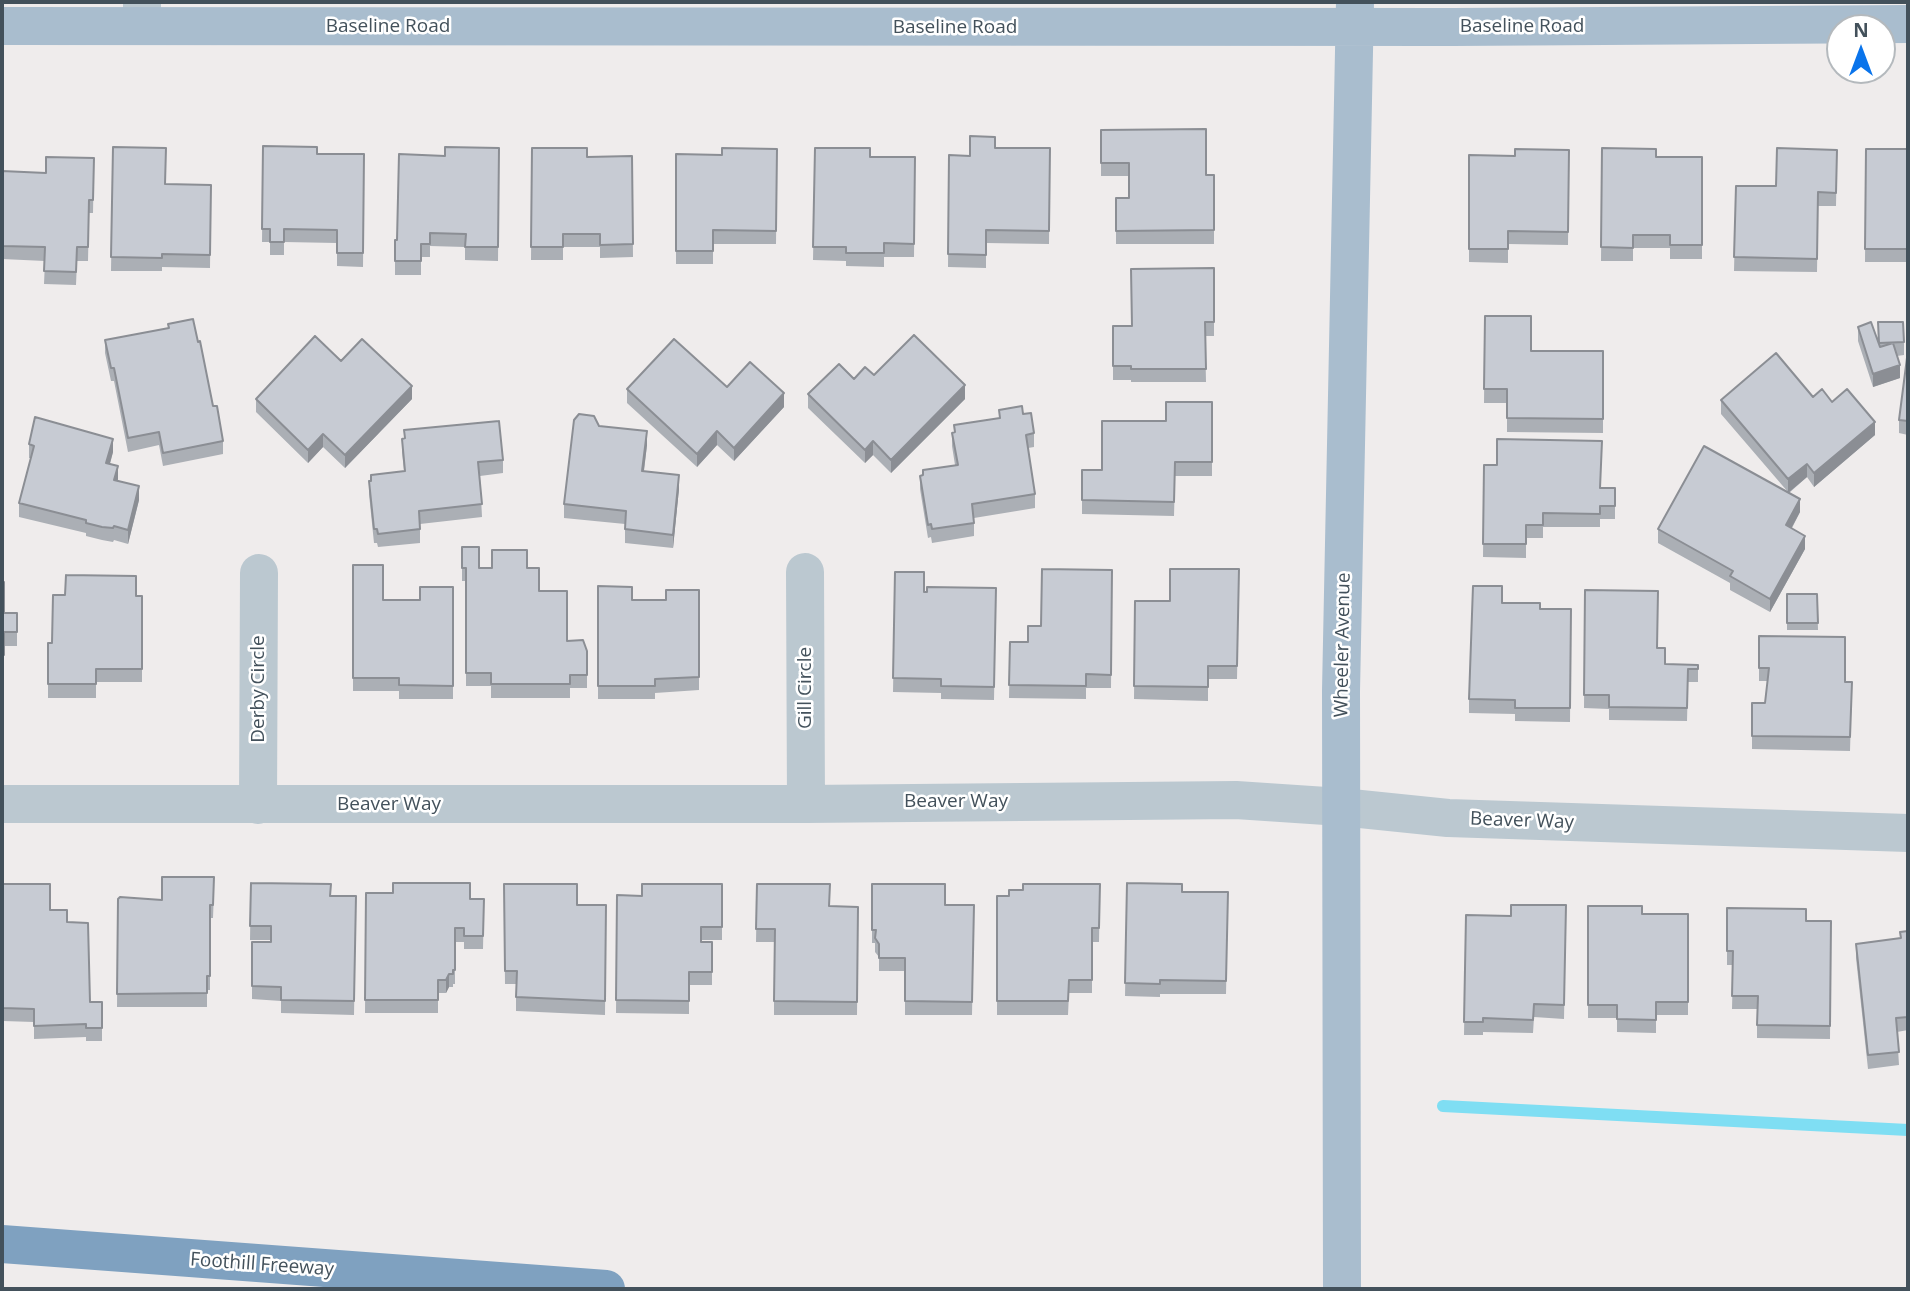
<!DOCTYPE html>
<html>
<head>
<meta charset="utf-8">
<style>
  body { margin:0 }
  #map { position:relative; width:1910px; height:1291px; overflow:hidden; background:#efecec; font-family:"Open Sans",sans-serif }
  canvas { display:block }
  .frame { position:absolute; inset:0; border:4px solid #43515b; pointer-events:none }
  .north { position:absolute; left:1826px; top:14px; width:70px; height:70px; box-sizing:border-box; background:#fff; border:2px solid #b4b9bd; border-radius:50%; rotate:0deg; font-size:19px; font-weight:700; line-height:28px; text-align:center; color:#43515b }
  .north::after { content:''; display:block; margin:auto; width:24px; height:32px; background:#0a74eb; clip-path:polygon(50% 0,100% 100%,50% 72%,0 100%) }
</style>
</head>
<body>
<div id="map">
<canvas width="1910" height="1291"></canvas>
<div class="frame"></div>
<div class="north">N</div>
</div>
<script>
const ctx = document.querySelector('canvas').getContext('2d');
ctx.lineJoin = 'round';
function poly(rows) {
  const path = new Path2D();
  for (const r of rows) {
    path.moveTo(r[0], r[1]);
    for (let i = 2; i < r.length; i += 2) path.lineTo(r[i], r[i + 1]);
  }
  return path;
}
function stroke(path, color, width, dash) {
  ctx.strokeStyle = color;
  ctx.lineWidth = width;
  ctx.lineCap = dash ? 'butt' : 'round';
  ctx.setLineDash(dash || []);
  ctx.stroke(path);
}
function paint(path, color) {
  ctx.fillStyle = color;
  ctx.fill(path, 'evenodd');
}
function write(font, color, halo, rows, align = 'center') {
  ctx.font = font + ' "Open Sans",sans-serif';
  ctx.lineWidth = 5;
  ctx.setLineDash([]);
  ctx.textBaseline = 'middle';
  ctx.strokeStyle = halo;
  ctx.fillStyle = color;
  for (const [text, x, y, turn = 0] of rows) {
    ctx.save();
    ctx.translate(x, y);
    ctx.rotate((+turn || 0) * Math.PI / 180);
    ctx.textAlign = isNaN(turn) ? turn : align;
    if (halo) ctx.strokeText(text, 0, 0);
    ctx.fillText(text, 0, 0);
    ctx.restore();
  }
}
stroke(poly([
  [1443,1106,1908,1130]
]), '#7fdef3', 12);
stroke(poly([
  [142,26,142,2],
  [805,572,806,804],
  [2,804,806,804,1236,800,1341,807,1448,818,1908,833],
  [258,805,259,573]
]), '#bbc8d0', 38);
stroke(poly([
  [2,26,1453,27,1908,24],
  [1342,1289,1341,691,1355,2]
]), '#a9bdce', 38);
stroke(poly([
  [2,1244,606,1289]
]), '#7fa1c0', 38);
paint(poly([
  [1101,130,1206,175,1214,175,1214,244,1116,244,1116,198,1129,198,1129,176,1101,176],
  [263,146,317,154,364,154,363,267,337,266,337,243,284,242,284,255,270,255,270,242,262,242],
  [113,147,166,184,211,185,210,268,162,267,162,271,111,271],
  [499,148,498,261,465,260,465,247,430,246,430,257,421,257,421,275,395,275,395,240,397,240,445,156],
  [532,148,587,157,632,156,633,257,600,258,600,247,563,247,563,260,531,260],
  [815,148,870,157,915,157,914,257,884,257,884,267,846,266,846,261,813,260],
  [995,148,1050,148,1049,244,986,243,986,268,948,267,949,155,970,156],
  [1602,148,1656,157,1702,157,1702,259,1670,259,1670,248,1633,248,1633,261,1601,261],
  [777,149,776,244,713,244,713,264,676,264,676,154,722,155],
  [1866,149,1908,149,1908,262,1865,262],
  [1569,150,1568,245,1508,244,1508,263,1469,262,1469,155,1515,156],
  [1837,150,1836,206,1818,206,1817,272,1734,271,1736,186,1776,186],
  [94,158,93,213,89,213,88,261,77,261,76,285,44,284,45,261,2,259,2,171,46,173],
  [1214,268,1214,336,1205,336,1206,382,1131,382,1131,380,1113,380,1113,326,1132,326],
  [1485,316,1531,351,1603,351,1603,433,1507,432,1507,403,1484,403],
  [1878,322,1904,342,1904,355,1897,356,1900,378,1873,387,1858,341,1858,327,1878,344],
  [105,340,198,342,213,406,223,441,223,454,163,466,159,445,128,452,114,381,111,381,105,353],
  [1908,350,1908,435,1899,433,1899,420],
  [341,361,412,399,345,468,323,447,308,463,256,412,256,399],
  [874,375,965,399,891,473,873,455,865,463,808,408,808,394,854,379],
  [727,387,784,407,734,461,717,445,697,467,627,403,627,389],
  [1813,397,1832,402,1875,435,1814,487,1807,477,1789,493,1800,512,1792,528,1805,549,1770,612,1730,590,1730,583,1658,543,1658,529,1788,492,1721,414,1721,400],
  [1212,402,1212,476,1175,476,1174,516,1082,514,1082,470,1102,470,1166,421],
  [999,410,1023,414,1034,433,1034,447,1028,448,1035,494,1035,508,974,518,974,536,932,543,931,537,928,538,920,489,920,476,955,465,952,446,952,433,954,432,954,425,999,418],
  [599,426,647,445,644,471,679,489,673,548,625,543,625,524,564,518,564,504],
  [404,430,503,460,503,473,480,476,482,517,420,524,420,543,378,547,377,543,374,543,369,494,369,481,371,481,371,475,404,471,402,452,402,439,404,438],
  [29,444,113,452,110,464,118,479,117,481,139,500,128,544,114,540,113,542,102,540,86,536,86,533,19,517,19,503,31,458,29,458],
  [1484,465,1601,488,1615,488,1615,519,1600,519,1600,527,1543,527,1543,538,1526,538,1526,558,1483,557],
  [462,547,479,568,527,568,567,641,587,651,587,688,570,688,570,698,491,698,491,686,466,686,466,581,462,581],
  [353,565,383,600,420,600,453,587,453,699,399,699,399,691,353,691],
  [1239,569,1237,679,1208,679,1208,701,1134,699,1135,601,1170,601],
  [1112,570,1111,688,1086,688,1086,699,1009,698,1010,642,1028,642,1041,626],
  [895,572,924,592,996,588,994,700,941,699,941,693,893,692],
  [2,582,4,613,17,613,17,646,4,646,4,669,2,669],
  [598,586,632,600,666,600,699,590,699,690,655,693,655,699,598,699],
  [1585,590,1665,664,1698,665,1698,682,1688,682,1687,721,1609,720,1609,709,1584,708],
  [1787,594,1817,594,1818,630,1787,630],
  [136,596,142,596,142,682,96,682,96,698,48,698,48,643,52,643],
  [1502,603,1540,609,1571,609,1570,722,1515,721,1515,714,1469,713,1469,699],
  [1759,636,1845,682,1852,682,1850,751,1752,749,1752,703,1765,703,1768,681,1759,681],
  [251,883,331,896,356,896,354,1015,281,1013,281,1001,252,999,252,942,271,942,271,940,250,940],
  [1127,883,1182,892,1228,892,1226,994,1160,994,1160,997,1125,996],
  [504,884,577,905,606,905,605,1015,516,1011,516,984,505,984],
  [722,884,722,940,701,940,701,942,712,942,712,985,689,985,689,1014,616,1013,617,895,642,896],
  [757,884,830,906,858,907,857,1015,774,1015,774,942,756,942],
  [872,884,945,905,974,905,972,1015,905,1015,905,971,879,971,879,957,875,952,875,943,872,943],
  [1100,884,1099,942,1092,942,1092,993,1069,993,1068,1015,997,1015,997,896,1009,896,1023,890],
  [214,891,213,918,210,918,210,990,207,990,207,1007,117,1007,118,899,162,900],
  [366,893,484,899,483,949,464,949,464,942,455,942,455,984,453,984,453,987,449,987,446,993,438,993,438,1013,365,1013],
  [1566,905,1564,1019,1534,1017,1533,1033,1483,1032,1483,1035,1464,1035,1466,915,1511,916],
  [1588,906,1642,914,1688,914,1688,1015,1656,1015,1656,1033,1617,1032,1617,1018,1588,1018],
  [1727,908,1806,921,1831,921,1830,1039,1757,1038,1757,1009,1732,1009,1733,965,1727,965],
  [50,910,67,922,90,1002,102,1002,102,1041,86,1041,86,1037,34,1039,34,1022,3,1021,2,966],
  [1908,931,1908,1030,1897,1032,1899,1065,1868,1069,1856,958,1856,944,1900,938]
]), '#abafb5');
paint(poly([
  [1900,365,1900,378,1873,387,1873,374],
  [965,385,965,399,891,473,891,460],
  [412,386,412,399,345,468,345,455],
  [784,393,784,407,734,461,734,448],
  [1875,422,1875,435,1814,487,1814,473],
  [647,431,647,445,642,485,642,471],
  [717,431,717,445,697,467,697,454],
  [323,434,323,447,308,463,308,450],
  [113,439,113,452,106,477,106,463],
  [873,441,873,455,865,463,865,450],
  [1807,464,1807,477,1788,493,1788,479],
  [118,466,118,479,114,494,114,480],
  [679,475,679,489,673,548,673,535],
  [139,486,139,500,128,544,128,530],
  [1800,499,1800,512,1786,538,1786,525],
  [1805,536,1805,549,1770,612,1770,599],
  [449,974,449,987,446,993,446,980]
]), '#8b8e94');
const building = poly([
  [1206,129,1206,175,1214,175,1214,230,1116,231,1116,198,1129,198,1129,163,1101,163,1101,130,1206,129],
  [970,136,995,137,995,148,1050,148,1049,231,986,230,986,255,948,254,949,155,970,156,970,136],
  [263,146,317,147,317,154,364,154,363,253,337,253,337,230,284,229,284,242,270,242,270,229,262,229,263,146],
  [113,147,166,148,165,184,211,185,210,255,162,254,162,258,111,257,113,147],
  [445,147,499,148,498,247,465,247,466,234,430,233,430,244,421,244,421,261,395,261,395,240,397,240,399,154,445,156,445,147],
  [532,148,587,148,587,157,632,156,633,244,600,245,600,234,563,234,563,247,531,247,532,148],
  [722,148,777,149,776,231,713,230,713,251,676,251,676,154,722,155,722,148],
  [815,148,870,148,870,157,915,157,914,244,884,243,884,253,846,253,846,247,813,247,815,148],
  [1602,148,1656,149,1656,157,1702,157,1702,245,1670,245,1670,235,1633,235,1633,248,1601,247,1602,148],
  [1777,148,1837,150,1836,193,1818,192,1817,259,1734,257,1736,186,1776,186,1777,148],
  [1515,149,1569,150,1568,232,1508,231,1508,249,1469,249,1469,155,1515,156,1515,149],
  [1866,149,1908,149,1908,249,1865,249,1866,149],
  [46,157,94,158,93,200,89,200,88,247,77,247,76,272,44,271,45,247,2,246,2,171,46,173,46,157],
  [1214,268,1214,322,1205,322,1206,369,1131,369,1131,366,1113,366,1113,326,1132,326,1131,269,1214,268],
  [1485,316,1531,316,1531,351,1603,351,1603,419,1507,418,1507,389,1484,389,1485,316],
  [193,319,198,342,200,341,213,406,217,406,223,441,163,453,159,432,128,438,114,368,111,368,105,340,169,328,168,324,193,319],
  [1871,322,1880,347,1893,343,1900,365,1873,374,1858,327,1871,322],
  [1878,322,1903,322,1904,342,1879,343,1878,322],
  [914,335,965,385,891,460,873,441,865,450,808,394,839,364,854,379,865,367,874,375,914,335],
  [315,336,341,361,362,339,412,386,345,455,323,434,308,450,256,399,315,336],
  [674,339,727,387,750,362,784,393,734,448,717,431,697,454,627,389,674,339],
  [1908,350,1908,421,1899,420,1908,350],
  [1776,353,1813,397,1822,389,1832,402,1847,389,1875,422,1814,473,1807,464,1788,479,1721,400,1776,353],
  [1166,402,1212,402,1212,462,1175,462,1174,502,1082,500,1082,470,1102,470,1102,421,1166,421,1166,402],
  [1022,406,1023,414,1031,413,1034,433,1026,435,1035,494,972,504,974,523,932,529,931,524,928,525,920,476,923,475,923,470,958,465,952,433,955,432,954,425,1000,418,999,410,1022,406],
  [579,414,594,416,599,426,647,431,642,471,679,475,673,535,625,529,626,511,564,504,574,420,579,414],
  [35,417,113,439,106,463,118,466,114,480,139,486,128,530,114,526,113,528,102,527,86,523,86,520,19,503,34,446,29,444,35,417],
  [499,421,503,460,478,462,482,504,419,511,420,529,378,534,377,529,374,529,369,481,371,481,371,475,405,471,402,439,405,438,404,430,499,421],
  [1497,439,1602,441,1600,488,1615,488,1615,506,1600,506,1600,514,1543,513,1543,525,1526,525,1526,544,1483,544,1484,465,1497,465,1497,439],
  [1704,446,1800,499,1786,525,1805,536,1770,599,1730,576,1733,571,1658,529,1704,446],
  [462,547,479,547,479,568,492,568,492,550,527,550,527,568,539,568,539,591,567,591,567,641,583,640,587,651,587,675,570,675,570,684,491,684,491,673,466,673,466,568,462,568,462,547],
  [353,565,383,565,383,600,420,600,420,587,453,587,453,686,399,685,399,678,353,678,353,565],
  [1042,569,1112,570,1111,675,1086,674,1086,686,1009,685,1010,642,1028,642,1028,626,1041,626,1042,569],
  [1170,569,1239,569,1237,666,1208,666,1208,687,1134,686,1135,601,1170,601,1170,569],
  [895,572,924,572,924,592,927,592,927,587,996,588,994,687,941,686,941,679,893,678,895,572],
  [66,575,136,576,136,596,142,596,142,669,96,669,96,684,48,684,48,643,52,643,53,595,65,595,66,575],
  [2,582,4,582,4,613,17,613,17,632,4,632,4,655,2,655,2,582],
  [598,586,632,587,632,600,666,600,666,590,699,590,699,677,655,679,655,686,598,686,598,586],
  [1473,586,1502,586,1502,603,1540,603,1540,609,1571,609,1570,708,1515,708,1515,700,1469,699,1473,586],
  [1585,590,1658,591,1657,648,1665,648,1665,664,1698,665,1698,669,1688,669,1687,708,1609,707,1609,695,1584,695,1585,590],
  [1787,594,1817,594,1818,623,1787,623,1787,594],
  [1759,636,1845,637,1845,682,1852,682,1850,737,1752,736,1752,703,1765,703,1769,668,1759,668,1759,636],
  [162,877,214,877,213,905,210,905,210,976,207,976,207,993,117,994,118,899,120,897,162,900,162,877],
  [251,883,331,884,330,896,356,896,354,1001,281,1000,281,987,252,986,252,942,271,942,271,926,250,926,251,883],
  [393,883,470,883,470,899,484,899,483,936,464,936,464,928,455,928,455,970,453,970,453,974,449,974,446,980,438,980,438,1000,365,1000,366,893,393,893,393,883],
  [1127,883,1182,884,1182,892,1228,892,1226,981,1160,980,1160,984,1125,983,1127,883],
  [2,884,50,884,50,910,67,910,67,922,88,923,90,1002,102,1002,102,1028,86,1028,86,1024,34,1026,34,1009,3,1008,2,884],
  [504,884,577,884,577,905,606,905,605,1001,516,997,517,971,505,971,504,884],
  [642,884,722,884,722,927,701,927,701,942,712,942,712,972,689,972,689,1001,616,1000,617,895,642,896,642,884],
  [757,884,830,884,829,906,858,907,857,1002,774,1001,775,929,756,929,757,884],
  [872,884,945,884,945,905,974,905,972,1002,905,1001,905,958,879,958,879,944,875,938,876,930,872,930,872,884],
  [1023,884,1100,884,1099,928,1092,928,1092,980,1069,980,1068,1001,997,1001,997,896,1009,896,1009,890,1023,890,1023,884],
  [1511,905,1566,905,1564,1005,1534,1004,1533,1020,1483,1018,1483,1022,1464,1022,1466,915,1511,916,1511,905],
  [1588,906,1642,906,1642,914,1688,914,1688,1002,1656,1002,1656,1020,1617,1019,1617,1005,1588,1005,1588,906],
  [1727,908,1806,909,1806,921,1831,921,1830,1026,1757,1025,1758,996,1732,996,1733,951,1727,951,1727,908],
  [1908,931,1908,1017,1896,1018,1899,1052,1868,1055,1856,944,1901,938,1900,932,1908,931]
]);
paint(building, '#c7cbd3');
stroke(building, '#8b8e94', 2);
write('19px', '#43515b', '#fff', [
  ["Baseline Road",388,27],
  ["Baseline Road",1522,27],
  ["Baseline Road",955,28],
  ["Wheeler Avenue",1343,645,-89],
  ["Gill Circle",806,688,-90],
  ["Derby Circle",259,689,-90],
  ["Beaver Way",956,802],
  ["Beaver Way",389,805],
  ["Beaver Way",1522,821,2],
  ["Foothill Freeway",262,1265,4]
]);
</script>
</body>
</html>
